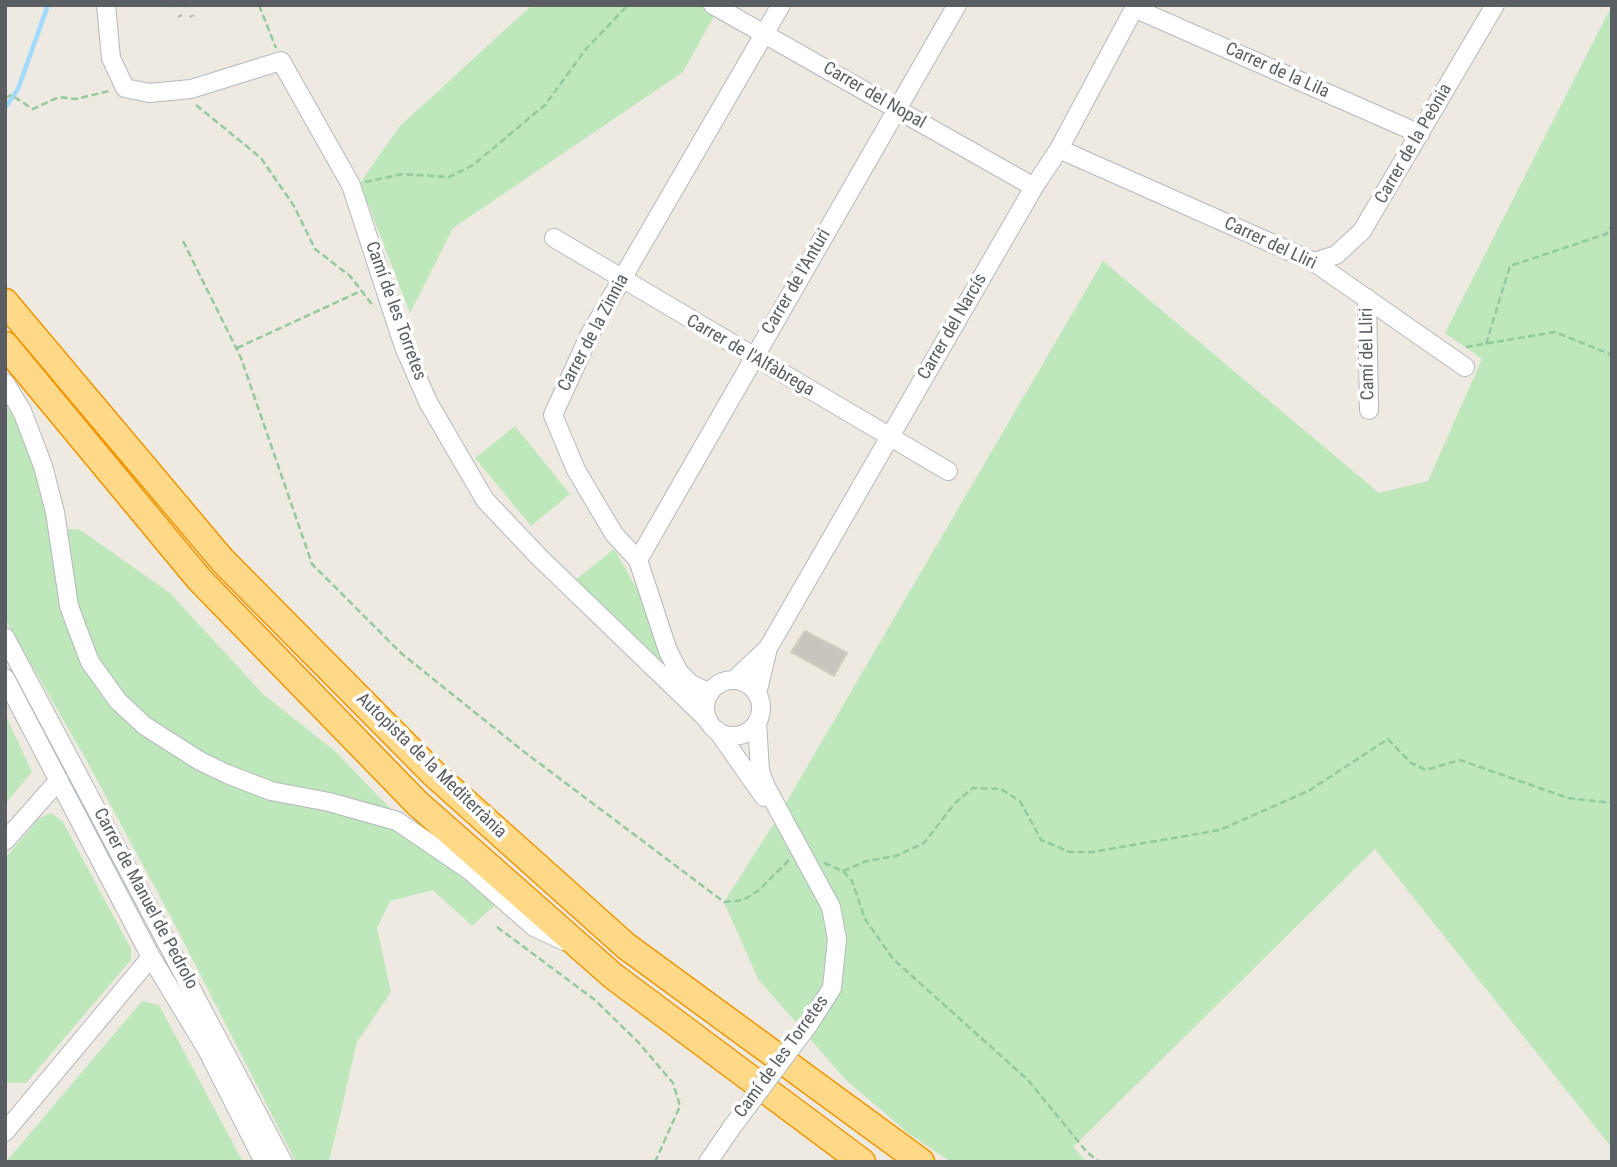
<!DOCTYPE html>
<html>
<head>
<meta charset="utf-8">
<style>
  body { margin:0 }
  #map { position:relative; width:1617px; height:1167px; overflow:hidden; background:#eeeae1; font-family:"Roboto Condensed",sans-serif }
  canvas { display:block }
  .frame { position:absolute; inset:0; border:7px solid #5a5e63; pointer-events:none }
</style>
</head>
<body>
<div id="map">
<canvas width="1617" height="1167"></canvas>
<div class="frame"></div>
</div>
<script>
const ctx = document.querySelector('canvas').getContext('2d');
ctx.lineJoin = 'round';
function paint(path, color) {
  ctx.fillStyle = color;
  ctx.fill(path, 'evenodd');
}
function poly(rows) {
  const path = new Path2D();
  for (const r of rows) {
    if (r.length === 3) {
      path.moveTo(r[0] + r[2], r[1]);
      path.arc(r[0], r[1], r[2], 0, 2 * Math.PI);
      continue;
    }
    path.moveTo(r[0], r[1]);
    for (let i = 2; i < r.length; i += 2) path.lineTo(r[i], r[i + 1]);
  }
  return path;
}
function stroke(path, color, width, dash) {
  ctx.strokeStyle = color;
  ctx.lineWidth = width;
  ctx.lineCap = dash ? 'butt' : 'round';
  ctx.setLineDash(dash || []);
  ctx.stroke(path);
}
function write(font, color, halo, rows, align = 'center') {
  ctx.font = font + ' "Roboto Condensed",sans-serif';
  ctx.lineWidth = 7;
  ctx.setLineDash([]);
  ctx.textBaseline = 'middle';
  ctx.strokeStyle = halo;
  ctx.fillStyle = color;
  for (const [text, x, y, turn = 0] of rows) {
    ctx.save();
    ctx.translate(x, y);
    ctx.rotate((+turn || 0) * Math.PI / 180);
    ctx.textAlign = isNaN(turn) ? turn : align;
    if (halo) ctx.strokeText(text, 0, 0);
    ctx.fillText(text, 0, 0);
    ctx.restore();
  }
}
paint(poly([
  [532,5,720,5,683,72,453,228,410,313,360,183,399,127],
  [1612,5,1612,1148,1375,849,1073,1147,1087,1162,951,1162,908,1133,845,1079,758,979,724,902,773,825,1103,261,1379,493,1428,481,1482,359,1445,333],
  [5,402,25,438,44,495,49,530,79,529,170,593,264,695,335,751,435,855,495,905,472,926,433,890,390,901,377,928,391,992,357,1042,329,1162,296,1162,173,921,83,754,5,619],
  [515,426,570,494,531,526,475,458],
  [614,549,636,587,672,656,649,665,573,582],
  [5,714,32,772,5,804],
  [52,813,63,822,131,949,131,960,26,1083,8,1083,5,1081,5,859,39,818],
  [142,1001,159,1005,243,1162,6,1162]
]), '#bee7bb');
stroke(poly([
  [5,108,18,89,48,5]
]), '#a0dbff', 4.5);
const building = poly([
  [805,631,847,653,834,676,791,652,805,631]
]);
paint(building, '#c9c5be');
stroke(building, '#d3cbbf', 2);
const minor = poly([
  [106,5,111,58,125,88,149,93,191,89,281,61,351,185,404,347,428,402,485,500,539,557,708,720],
  [713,5,1034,187],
  [1134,8,1420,134],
  [1059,149,1314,262,1465,367],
  [554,238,948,471],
  [1314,262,1336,255,1362,231,1495,5],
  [1367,298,1369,410],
  [5,383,22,411,43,466,55,512,69,606,77,628,90,662,118,701,145,726,200,761,227,774,271,791,329,802,397,821,469,870,534,927,564,941],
  [638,560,957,5],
  [5,637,283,1162],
  [5,678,151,957,206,1048,264,1162],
  [734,680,768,648],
  [733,708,28],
  [710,693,691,684,679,672,668,651,638,560,614,534,576,470,553,415,590,334,781,5],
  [757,694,768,648,1034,187,1059,149,1136,5],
  [757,722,760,771,766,787,831,907,837,939,832,988,809,1024],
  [717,730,764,797],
  [5,841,59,780],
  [5,1132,151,957],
  [708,1162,732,1127]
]);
const highway = poly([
  [5,302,223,561,435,775,626,946,921,1162],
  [5,345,199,579,417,803,613,976,862,1162]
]);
stroke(minor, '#b4b8bd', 20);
stroke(highway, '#ef9600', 29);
stroke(poly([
  [259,5,276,48],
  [5,98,11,95,33,109,59,97,76,99,109,91],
  [196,105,261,158,294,206,315,249,350,276,374,307],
  [365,182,403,174,449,177,473,165,545,105,586,49,628,5],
  [183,241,241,358,312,564,402,654,523,751,724,902,743,900,758,891,789,860],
  [1486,344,1510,266,1606,234,1612,226],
  [1466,347,1555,332,1612,355],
  [237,348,361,291],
  [824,863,843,871,852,881,865,919,893,959,1028,1080,1086,1151,1099,1162],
  [843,871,867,861,896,856,924,843,955,803,973,788,1001,789,1020,801,1041,840,1070,852,1092,852,1220,830,1310,790,1388,739,1411,763,1426,770,1460,760,1568,798,1612,803],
  [497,927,595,1000,638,1042,673,1083,680,1106,655,1162]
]), '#94c9a0', 2.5, [7, 3.5]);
stroke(minor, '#fff', 18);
stroke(highway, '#ffd987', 26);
stroke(poly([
  [175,5,184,25],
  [187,5,193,19]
]), '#b3b4b4', 4.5, [2, 9]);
const minorBridge = poly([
  [732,1127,809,1024]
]);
stroke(minorBridge, '#b4b8bd', 20, []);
stroke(minorBridge, '#fff', 18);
write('18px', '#5a5e63', '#fff', [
  ["Carrer de la Lila",1277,71,24],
  ["Carrer del Nopal",874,96,30],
  ["Carrer de la Peònia",1414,144,-60],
  ["Carrer del Lliri",1270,244,25],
  ["Carrer de l'Anturi",797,282,-60],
  ["Camí de les Torretes",395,311,70],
  ["Carrer del Narcís",953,327,-60],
  ["Carrer de la Zinnia",594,333,-62],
  ["Camí del Lliri",1368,354,-91],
  ["Carrer de l'Alfàbrega",750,356,30],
  ["Autopista de la Mediterrània",431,766,44],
  ["Carrer de Manuel de Pedrolo",145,899,62],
  ["Camí de les Torretes",782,1057,-54]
]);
</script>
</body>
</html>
